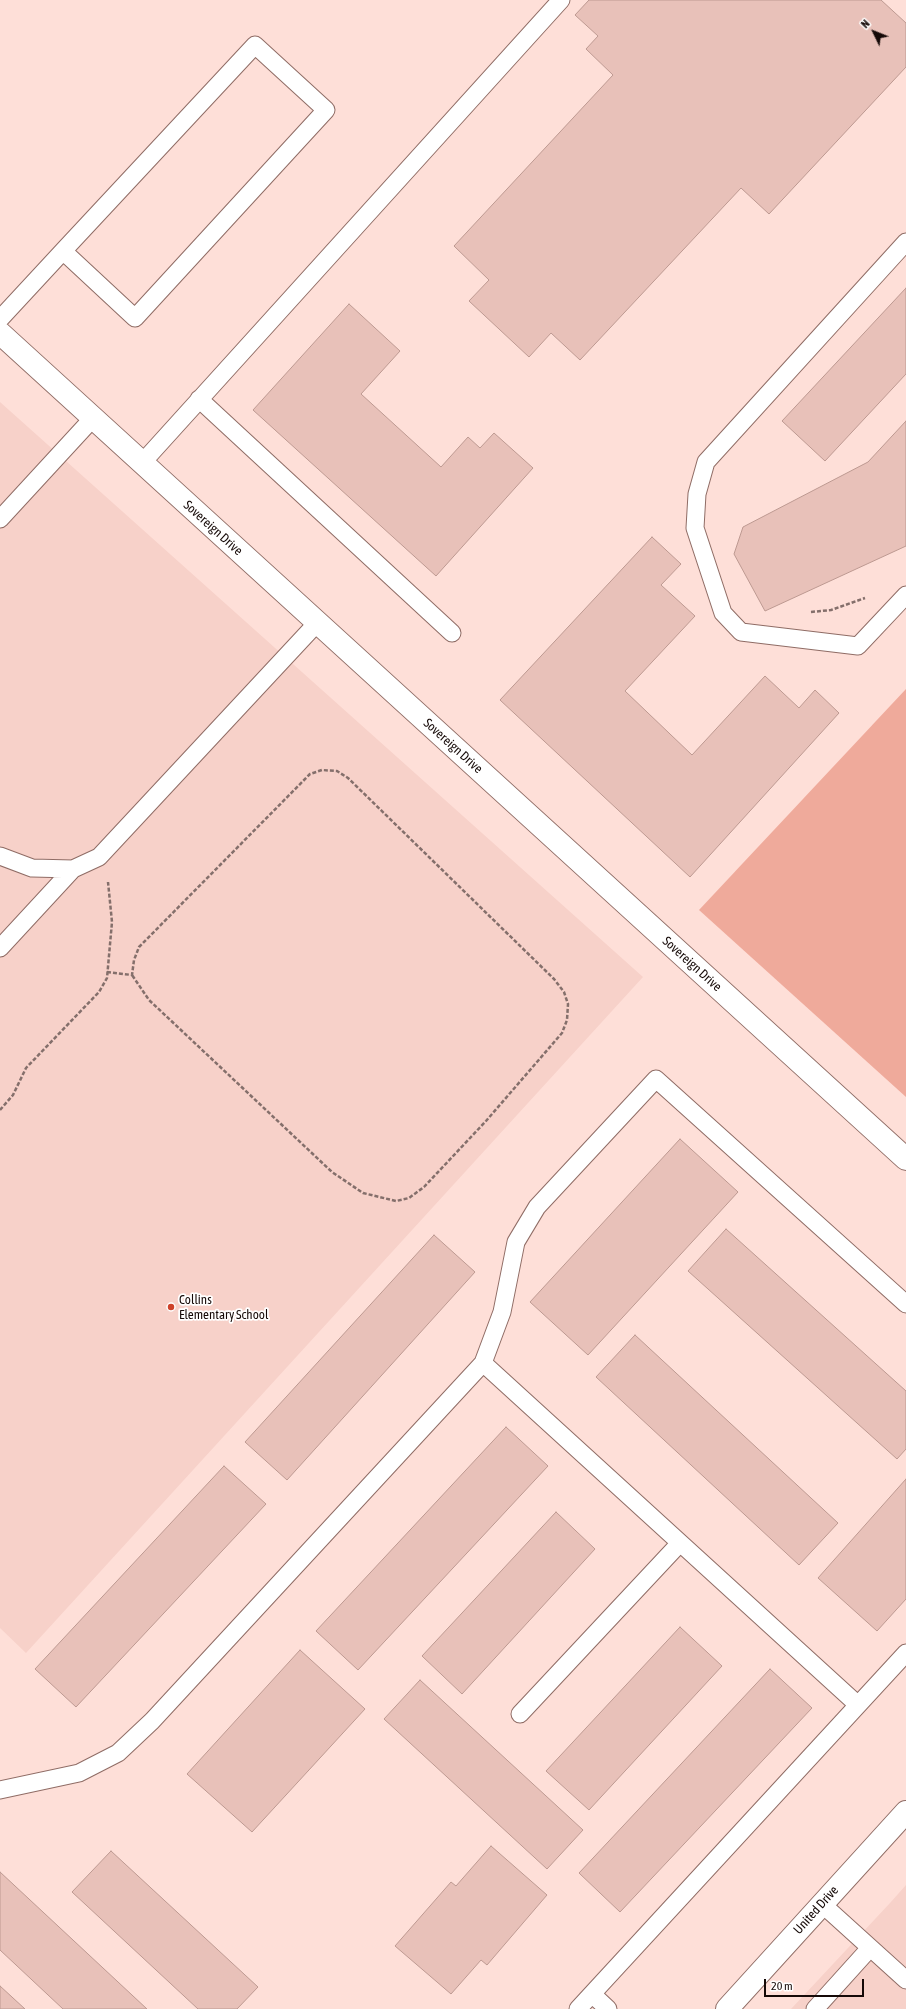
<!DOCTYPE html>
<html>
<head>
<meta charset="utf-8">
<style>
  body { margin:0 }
  #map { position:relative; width:906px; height:2009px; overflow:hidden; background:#fedfd8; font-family:"Asap Condensed",sans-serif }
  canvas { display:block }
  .north { position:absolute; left:854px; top:12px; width:40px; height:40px; -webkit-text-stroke:3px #fff; paint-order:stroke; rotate:313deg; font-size:11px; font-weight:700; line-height:16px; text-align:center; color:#150907 }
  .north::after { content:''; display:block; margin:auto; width:14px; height:18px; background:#150907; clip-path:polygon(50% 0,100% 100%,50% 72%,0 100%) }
  .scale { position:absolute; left:764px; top:1979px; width:100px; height:18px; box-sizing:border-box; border:2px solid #150907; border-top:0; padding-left:5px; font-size:12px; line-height:14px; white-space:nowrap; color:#150907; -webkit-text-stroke:3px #fff; paint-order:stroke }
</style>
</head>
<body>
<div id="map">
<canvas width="906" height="2009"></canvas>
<div class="north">N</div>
<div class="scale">20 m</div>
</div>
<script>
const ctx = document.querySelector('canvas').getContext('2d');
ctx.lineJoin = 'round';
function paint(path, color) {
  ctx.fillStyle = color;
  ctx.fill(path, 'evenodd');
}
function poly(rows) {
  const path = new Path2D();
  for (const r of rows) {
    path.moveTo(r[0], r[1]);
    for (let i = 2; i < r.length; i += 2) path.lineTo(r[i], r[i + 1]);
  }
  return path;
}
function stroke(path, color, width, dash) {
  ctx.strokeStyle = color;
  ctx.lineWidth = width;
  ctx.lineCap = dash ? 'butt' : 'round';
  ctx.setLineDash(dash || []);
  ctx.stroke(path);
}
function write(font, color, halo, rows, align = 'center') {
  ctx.font = font + ' "Asap Condensed",sans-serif';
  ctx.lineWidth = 3.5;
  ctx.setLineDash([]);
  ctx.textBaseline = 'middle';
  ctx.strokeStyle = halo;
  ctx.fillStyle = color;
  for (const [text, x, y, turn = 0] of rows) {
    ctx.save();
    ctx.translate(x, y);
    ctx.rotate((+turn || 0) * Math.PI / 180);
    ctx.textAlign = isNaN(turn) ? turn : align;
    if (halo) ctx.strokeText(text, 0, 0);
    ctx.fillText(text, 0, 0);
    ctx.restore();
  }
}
paint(poly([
  [0,402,643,977,26,1653,0,1628],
  [906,1885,906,2009,791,2009,890,1903]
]), '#f7d1c9');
paint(poly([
  [906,689,906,1097,699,910]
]), '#efaa9b');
const building = poly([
  [589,0,881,0,906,23,906,67,769,214,741,188,580,360,551,333,529,357,469,301,489,280,454,246,613,75,586,49,598,36,575,15,589,0],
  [906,288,906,374,825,461,782,421,906,288],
  [349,304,400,351,361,394,441,467,468,437,480,448,494,433,533,468,436,576,253,410,349,304],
  [906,421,906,546,765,611,734,554,743,527,868,462,906,421],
  [652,537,681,564,661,585,695,616,625,691,692,755,765,676,799,708,815,690,839,713,690,877,500,700,652,537],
  [680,1139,738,1192,588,1355,530,1302,680,1139],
  [726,1229,906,1391,906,1449,897,1459,688,1271,726,1229],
  [434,1235,475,1272,287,1480,245,1442,434,1235],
  [635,1335,838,1523,799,1565,596,1377,635,1335],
  [506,1427,548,1466,358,1670,316,1631,506,1427],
  [224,1466,266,1504,76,1707,35,1669,224,1466],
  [906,1479,906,1599,877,1631,818,1578,906,1479],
  [556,1512,595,1549,462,1694,422,1656,556,1512],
  [680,1627,722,1666,589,1810,546,1771,680,1627],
  [300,1650,365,1709,252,1832,187,1774,300,1650],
  [770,1669,812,1708,620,1912,579,1873,770,1669],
  [420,1680,583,1830,547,1869,384,1719,420,1680],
  [491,1846,547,1895,487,1965,481,1960,451,1994,395,1946,451,1882,456,1886,491,1846],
  [111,1851,258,1987,237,2009,198,2009,72,1892,111,1851],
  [0,1872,147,2009,63,2009,0,1950,0,1872],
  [0,1986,25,2009,0,2009,0,1986]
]);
paint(building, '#e8c1b9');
stroke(building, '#bd9991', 1);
const lane = poly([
  [906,242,706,462,697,494,695,528,723,613,741,632,858,646,906,595],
  [0,319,63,251,255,45,326,110,135,318,63,251],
  [199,399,452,633],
  [142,463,561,0],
  [0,519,93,418],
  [0,856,32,868,73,869,99,857,317,623],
  [0,948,73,869],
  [483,1363,858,1705],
  [520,1714,680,1543],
  [0,1790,79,1773,118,1753,152,1721,483,1363,502,1312,516,1242,537,1207,656,1079,906,1304],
  [822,1904,906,1980],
  [592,1994,608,2009],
  [578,2009,906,1653],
  [815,2009,870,1948]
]);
const street = poly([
  [0,333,906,1159],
  [727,2009,906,1812]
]);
stroke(lane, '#8f6c65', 19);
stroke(street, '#8f6c65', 24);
stroke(poly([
  [811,612,831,610,865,598],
  [107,972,132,975,134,960,139,947,310,774,322,770,337,771,348,778,554,979,564,992,568,1004,567,1020,562,1033,486,1121,424,1187,409,1198,396,1201,363,1193,332,1172,149,1000,132,975],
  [0,1110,13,1095,26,1068,99,992,107,978,112,922,108,882]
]), '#846f6b', 2.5, [4, 2]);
stroke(lane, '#fff', 17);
stroke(street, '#fff', 22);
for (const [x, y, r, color] of [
  [171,1307,4,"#ce422a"]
]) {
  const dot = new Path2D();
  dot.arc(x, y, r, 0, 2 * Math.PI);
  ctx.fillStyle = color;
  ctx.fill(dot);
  stroke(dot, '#fff', 1.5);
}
write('13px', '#150907', '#fff', [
  ["Sovereign Drive",213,528,42],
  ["Sovereign Drive",453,746,42],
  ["Sovereign Drive",692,964,42],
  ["United Drive",816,1910,-48]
]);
write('13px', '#150907', '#fff', [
  ["Collins",179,1300],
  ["Elementary School",179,1315]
], 'left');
</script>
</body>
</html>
